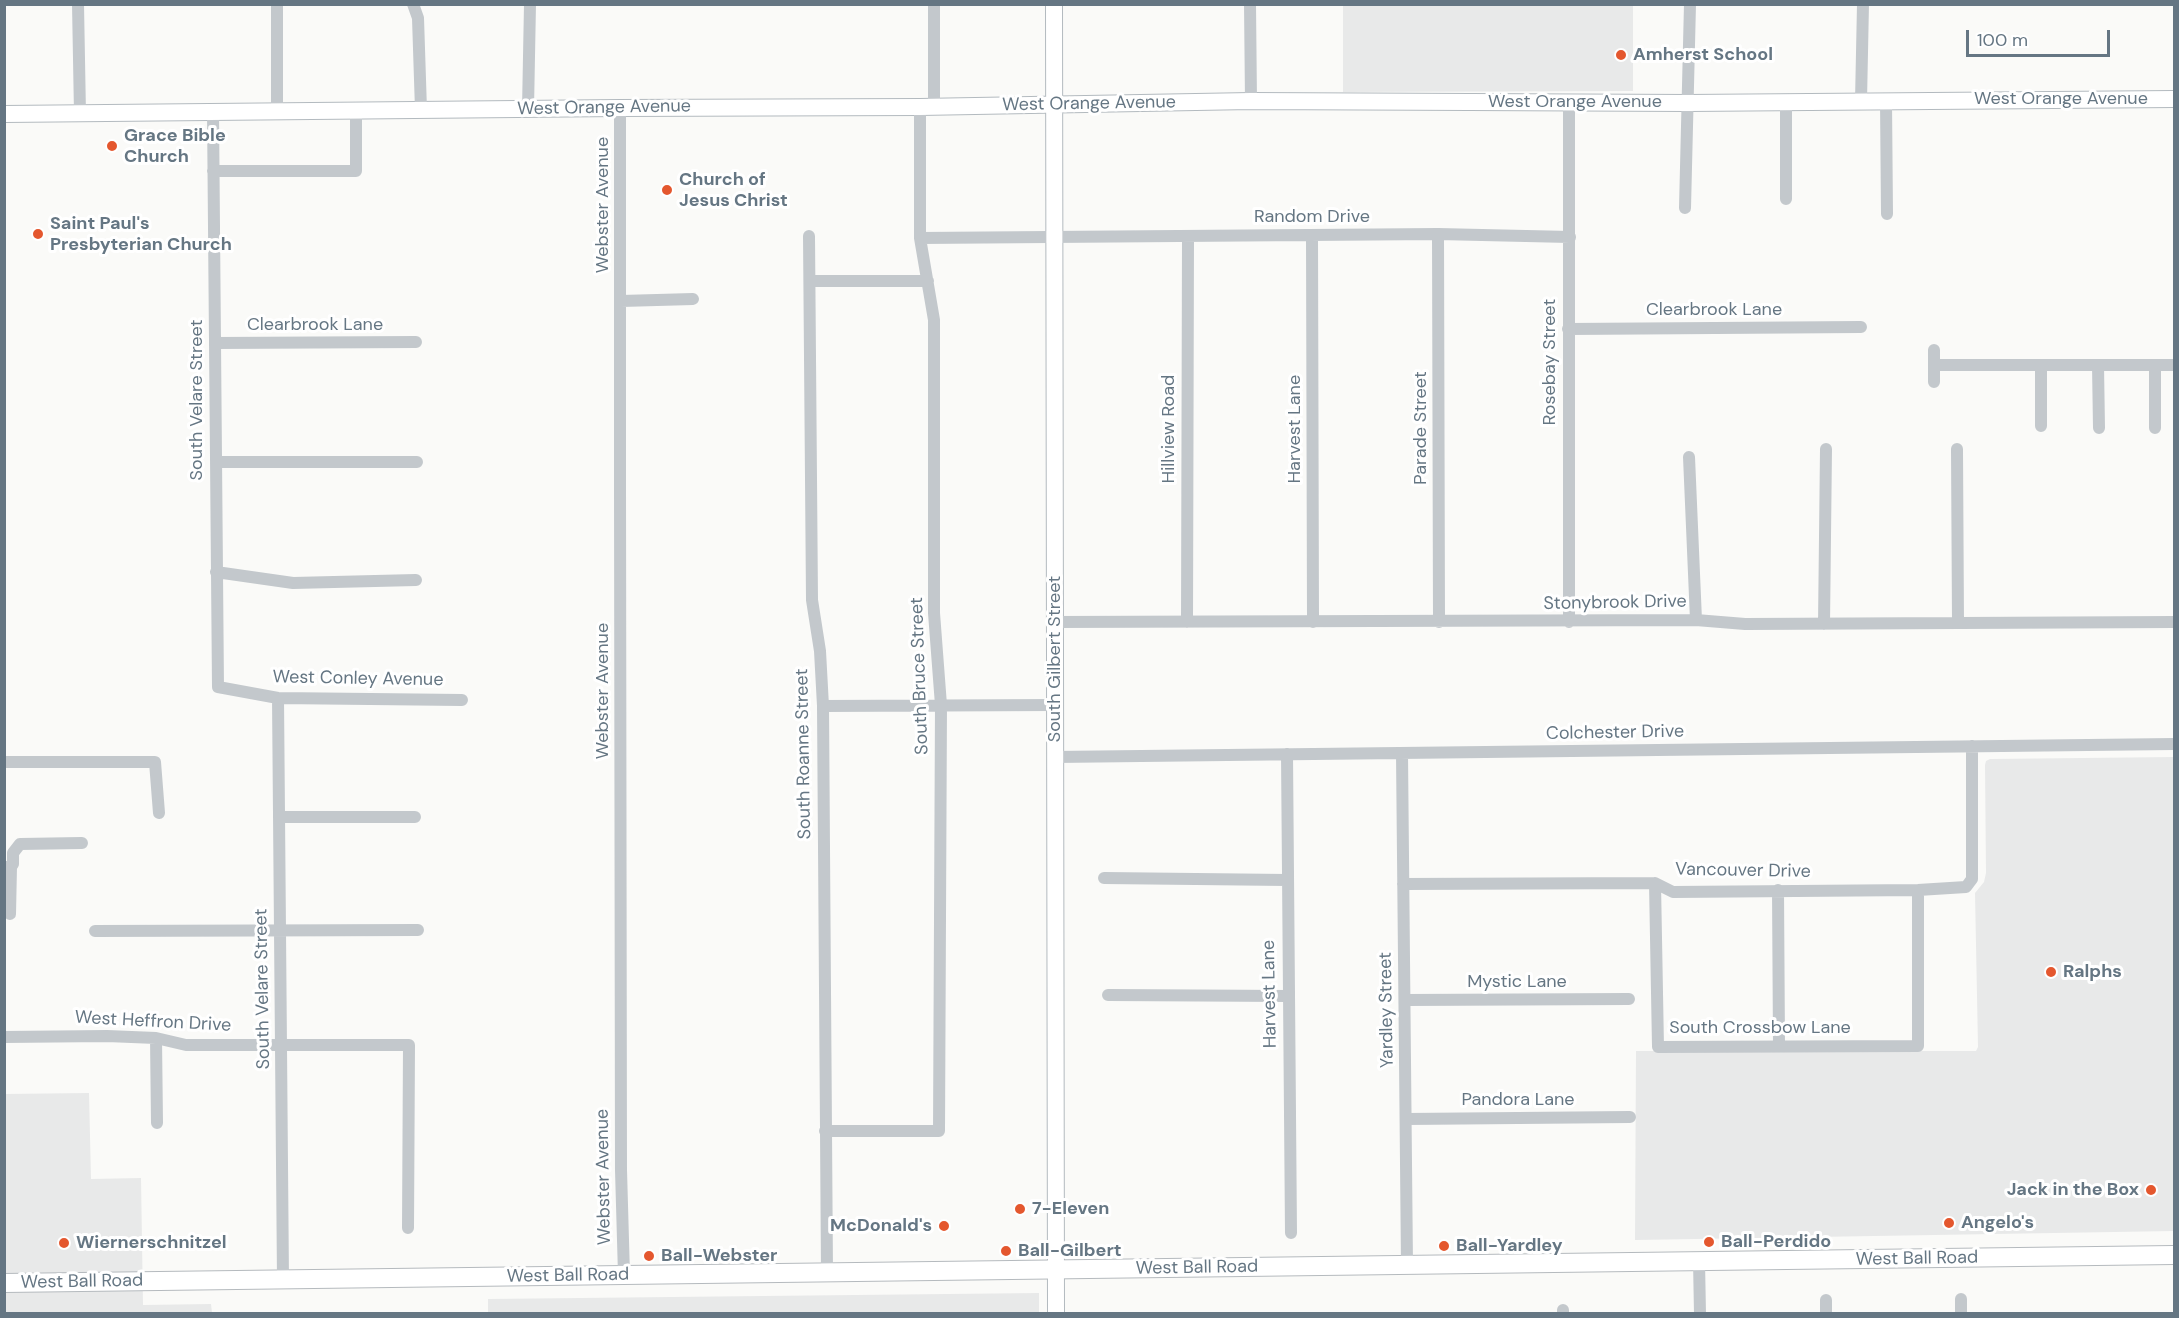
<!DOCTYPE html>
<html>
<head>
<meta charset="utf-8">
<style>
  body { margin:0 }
  #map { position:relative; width:2179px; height:1318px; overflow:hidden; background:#fafaf8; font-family:"DM Sans",sans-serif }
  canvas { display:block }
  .frame { position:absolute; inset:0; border:6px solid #657683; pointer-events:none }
  .scale { position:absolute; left:1966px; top:30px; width:144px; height:27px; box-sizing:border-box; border:3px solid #657683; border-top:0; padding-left:8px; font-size:18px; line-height:21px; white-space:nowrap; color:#657683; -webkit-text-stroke:4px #fff; paint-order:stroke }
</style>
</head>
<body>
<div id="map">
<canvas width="2179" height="1318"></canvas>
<div class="frame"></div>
<div class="scale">100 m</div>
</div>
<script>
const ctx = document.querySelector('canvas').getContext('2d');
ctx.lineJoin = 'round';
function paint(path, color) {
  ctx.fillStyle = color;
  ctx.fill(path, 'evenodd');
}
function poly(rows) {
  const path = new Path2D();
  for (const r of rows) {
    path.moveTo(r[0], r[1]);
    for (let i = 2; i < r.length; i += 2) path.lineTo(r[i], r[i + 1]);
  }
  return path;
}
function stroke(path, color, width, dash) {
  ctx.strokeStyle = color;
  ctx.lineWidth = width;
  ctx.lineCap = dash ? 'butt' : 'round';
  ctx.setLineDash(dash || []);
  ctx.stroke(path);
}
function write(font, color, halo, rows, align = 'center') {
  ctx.font = font + ' "DM Sans",sans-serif';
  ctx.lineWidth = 6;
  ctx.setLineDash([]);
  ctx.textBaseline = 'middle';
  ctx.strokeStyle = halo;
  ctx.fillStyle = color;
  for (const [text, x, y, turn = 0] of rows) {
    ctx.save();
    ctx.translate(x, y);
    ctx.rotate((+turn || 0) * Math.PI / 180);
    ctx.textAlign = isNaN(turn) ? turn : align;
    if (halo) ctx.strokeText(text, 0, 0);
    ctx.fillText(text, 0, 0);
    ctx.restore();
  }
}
paint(poly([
  [1343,5,1633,5,1633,91,1343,92],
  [2174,757,2174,1231,1635,1240,1636,1051,1976,1051,1978,1047,1975,893,1984,882,1986,873,1985,765,1986,761,1990,759],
  [89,1093,91,1179,141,1178,143,1305,211,1304,212,1313,5,1313,4,1094],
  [1039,1293,1039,1314,488,1313,488,1299]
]), '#e8e9e9');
const secondary = poly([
  [1054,4,1056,1314],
  [4,114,620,108,920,107,1251,101,1688,103,2174,99]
]);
const primary = poly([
  [4,1283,2174,1255]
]);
stroke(secondary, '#b3babf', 18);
stroke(primary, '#b5babe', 20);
stroke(poly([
  [78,4,80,114],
  [413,4,418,18,421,110],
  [934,4,934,107],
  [1250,4,1251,101],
  [1861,101,1863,4],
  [1886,101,1887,214],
  [1569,102,1569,622],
  [620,108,620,486,621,1170,624,1275],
  [528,109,530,4],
  [213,112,218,687,278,698,462,700],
  [277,112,277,4],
  [213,171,356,171,356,112],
  [1786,199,1786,102],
  [1685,208,1690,4],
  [1438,234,1439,622],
  [1312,235,1313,622],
  [809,236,812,600,820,651,823,706,827,1272],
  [920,238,1438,234,1570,237],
  [811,281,928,281],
  [621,301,693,299],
  [1568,329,1861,327],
  [215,343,416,342],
  [1934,365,2174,365],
  [2041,365,2041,426],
  [2098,365,2099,428],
  [2155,365,2155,428],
  [1934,382,1934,350],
  [1957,449,1958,623],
  [1689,457,1696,620],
  [216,462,417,462],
  [216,572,293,583,416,580],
  [1055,622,1696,620,1745,624,2174,622],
  [1187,622,1188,236],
  [1824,624,1826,449],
  [278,698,283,1279],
  [823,706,1055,705],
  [1287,754,1291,1233],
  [1402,754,1407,1265],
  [1055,757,2174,744],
  [4,762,155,762,159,813],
  [279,817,415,817],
  [4,867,11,867,13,864,13,853,20,844,82,843],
  [1104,878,1287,880],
  [1655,883,1658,1047,1918,1046,1918,890],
  [1403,884,1655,883,1673,892,1918,890,1966,887,1972,879,1972,746],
  [1778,890,1779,1046],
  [10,914,11,867],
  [95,931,418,930],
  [1108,995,1288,996],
  [1405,1000,1629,999],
  [4,1037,107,1036,156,1038,186,1045,409,1045,408,1228],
  [156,1038,157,1123],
  [1406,1119,1630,1117],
  [825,1131,939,1131,941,705,934,613,934,320,920,238,920,107],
  [1699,1261,1700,1314],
  [1961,1299,1961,1314],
  [1826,1300,1826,1314],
  [1563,1310,1563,1314]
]), '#c3c8cc', 12);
stroke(secondary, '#fff', 16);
stroke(primary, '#fff', 18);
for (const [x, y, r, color] of [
  [1621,55,6,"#e4572e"],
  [112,146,6,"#e4572e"],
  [667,190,6,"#e4572e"],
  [38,234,6,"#e4572e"],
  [2051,972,6,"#e4572e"],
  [2151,1190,6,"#e4572e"],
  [1020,1209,6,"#e4572e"],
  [1949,1223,6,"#e4572e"],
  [944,1226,6,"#e4572e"],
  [1709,1242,6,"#e4572e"],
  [64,1243,6,"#e4572e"],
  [1444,1246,6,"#e4572e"],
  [1006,1251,6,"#e4572e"],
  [649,1256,6,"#e4572e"]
]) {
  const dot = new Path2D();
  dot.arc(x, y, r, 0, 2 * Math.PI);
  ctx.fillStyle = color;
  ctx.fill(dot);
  stroke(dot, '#fff', 2);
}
write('bold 18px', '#657683', '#fff', [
  ["Amherst School",1633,55],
  ["Grace Bible",124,136],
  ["Church",124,157],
  ["Church of",679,180],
  ["Jesus Christ",679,201],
  ["Saint Paul's",50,224],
  ["Presbyterian Church",50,245],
  ["Ralphs",2063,972],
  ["Jack in the Box",2139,1190,"right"],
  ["7-Eleven",1032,1209],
  ["Angelo's",1961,1223],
  ["McDonald's",932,1226,"right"],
  ["Ball-Perdido",1721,1242],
  ["Wiernerschnitzel",76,1243],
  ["Ball-Yardley",1456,1246],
  ["Ball-Gilbert",1018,1251],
  ["Ball-Webster",661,1256]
], 'left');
write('18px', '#657683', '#fff', [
  ["West Orange Avenue",2061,99],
  ["West Orange Avenue",1575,102],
  ["West Orange Avenue",1089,104,-1],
  ["West Orange Avenue",604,108,-1],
  ["Webster Avenue",603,205,-90],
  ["Random Drive",1312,217],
  ["Clearbrook Lane",1714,310],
  ["Clearbrook Lane",315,325],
  ["Rosebay Street",1550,362,-90],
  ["South Velare Street",197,400,-90],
  ["Parade Street",1421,428,-90],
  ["Hillview Road",1169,429,-90],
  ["Harvest Lane",1295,429,-90],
  ["Stonybrook Drive",1615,603,-1],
  ["South Gilbert Street",1055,659,-90],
  ["South Bruce Street",920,676,-92],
  ["West Conley Avenue",358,679,1],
  ["Webster Avenue",603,691,-90],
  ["Colchester Drive",1615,733,-1],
  ["South Roanne Street",804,754,-91],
  ["Vancouver Drive",1743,871,1],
  ["Mystic Lane",1517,982],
  ["South Velare Street",263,989,-91],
  ["Harvest Lane",1270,994,-91],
  ["Yardley Street",1387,1010,-91],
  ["West Heffron Drive",153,1022,3],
  ["South Crossbow Lane",1760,1028],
  ["Pandora Lane",1518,1100],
  ["Webster Avenue",604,1177,-91],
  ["West Ball Road",1917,1259,-1],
  ["West Ball Road",1197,1268,-1],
  ["West Ball Road",568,1276,-1],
  ["West Ball Road",82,1282,-1]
]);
</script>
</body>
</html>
